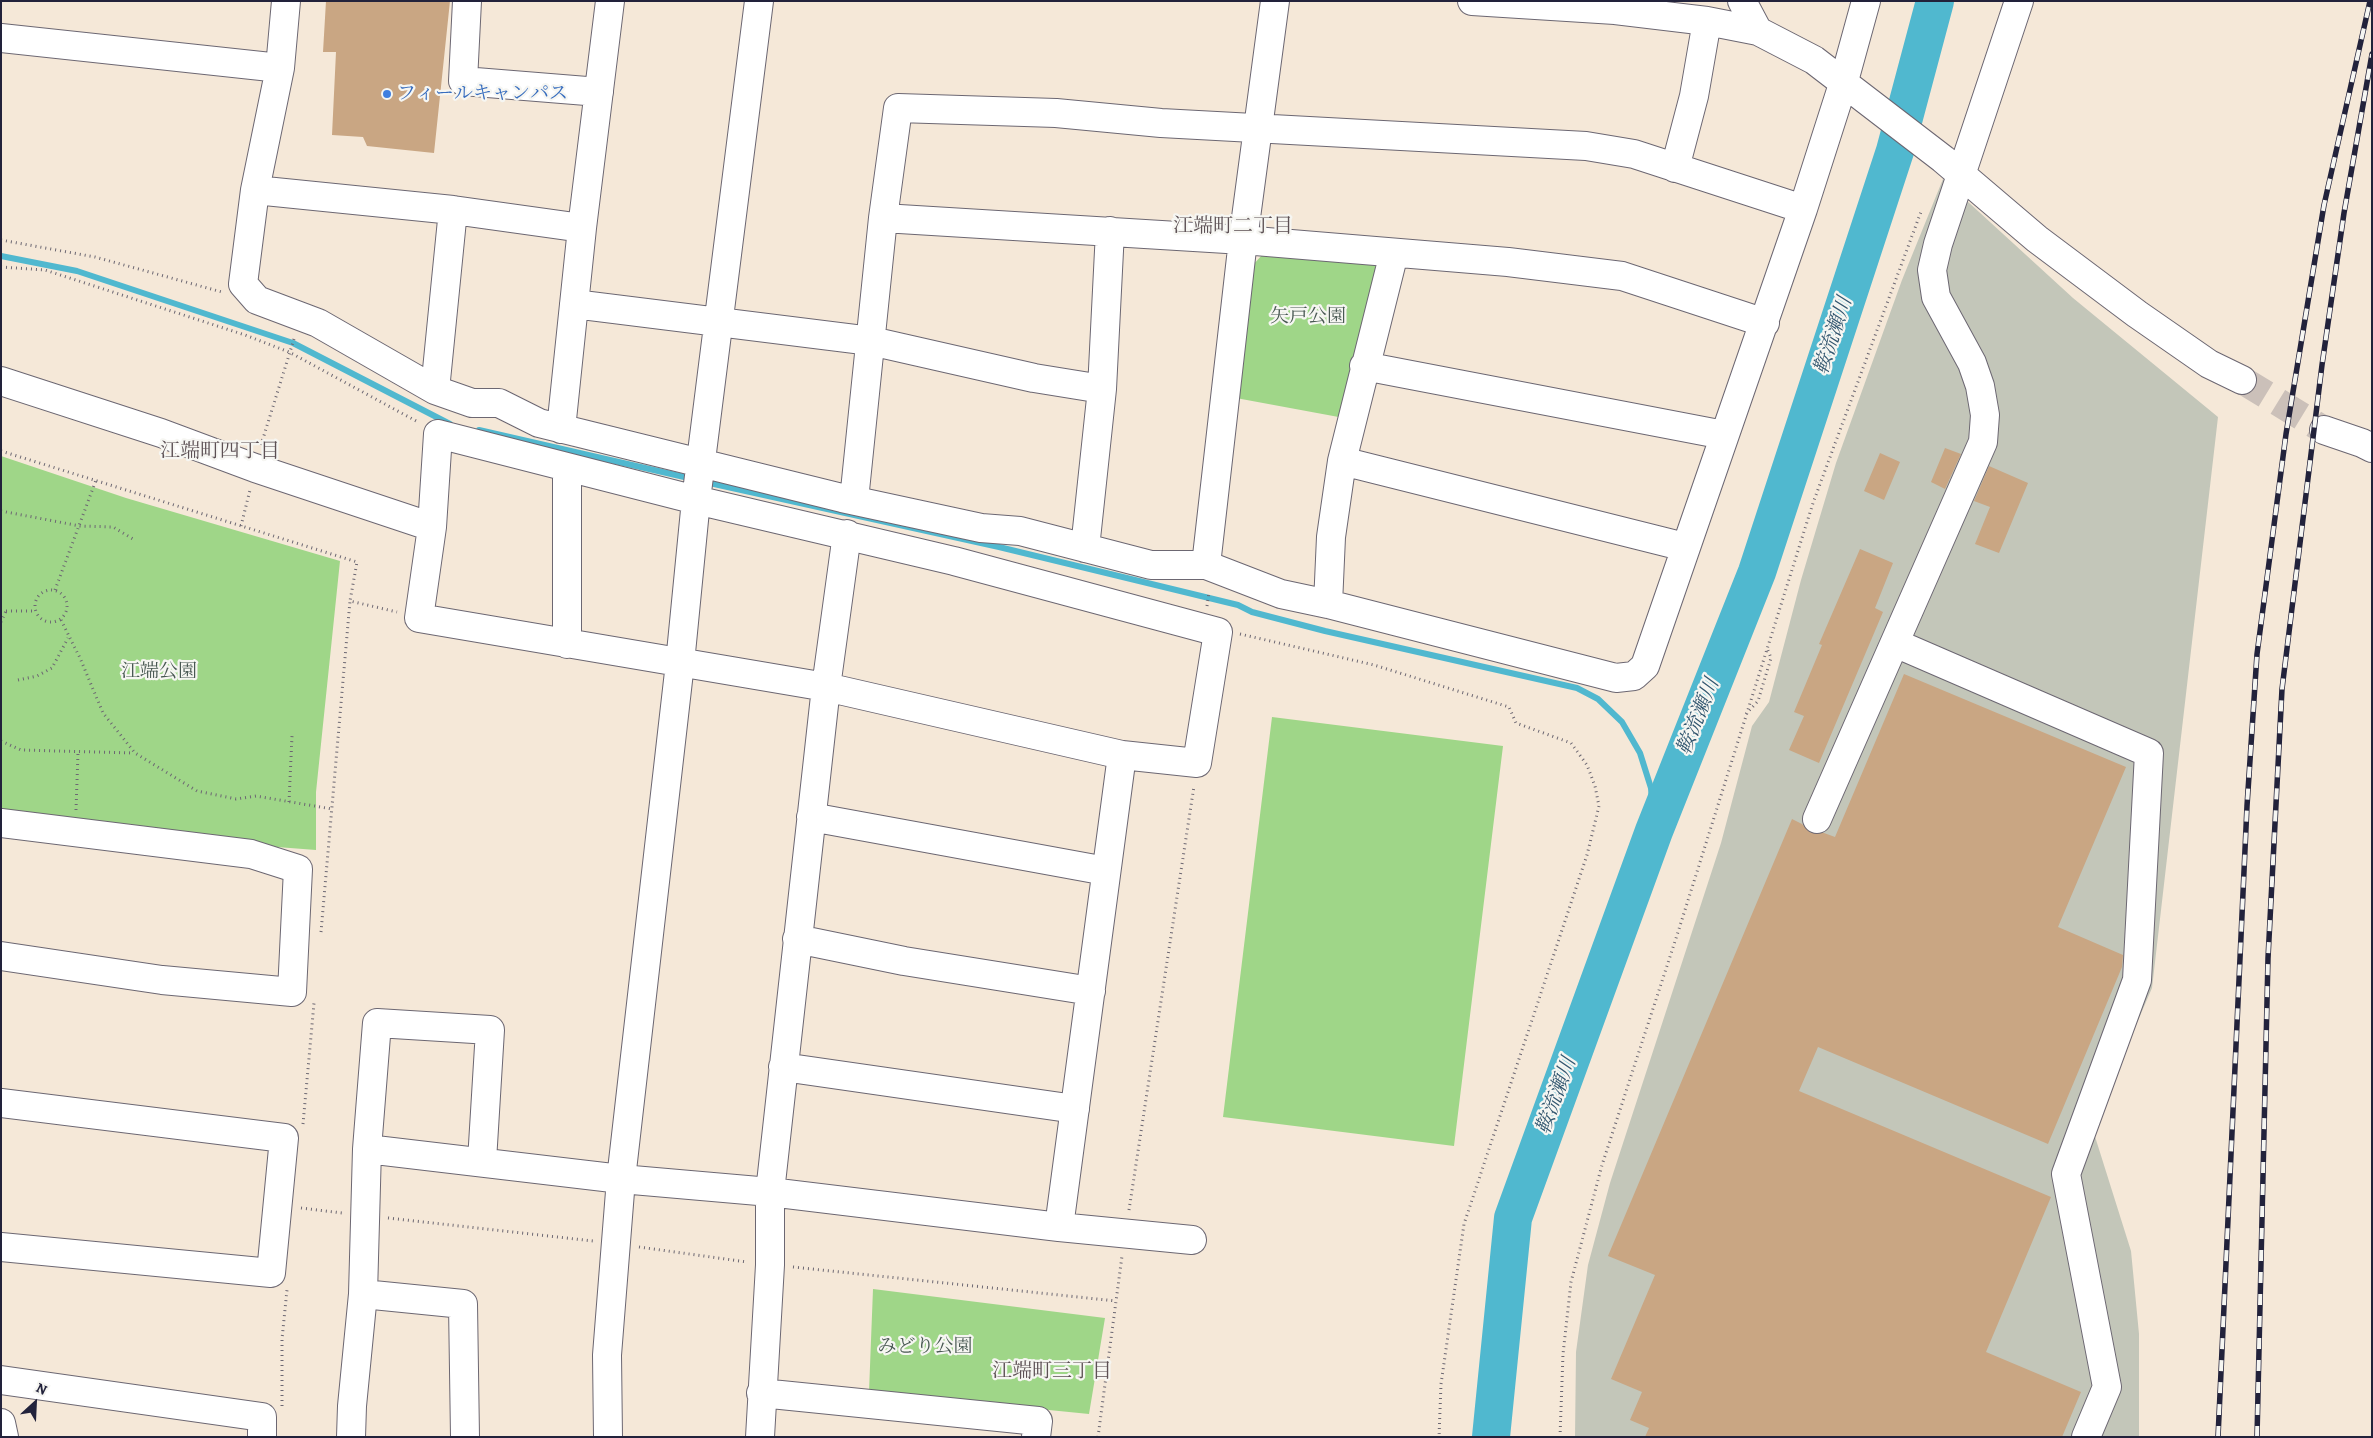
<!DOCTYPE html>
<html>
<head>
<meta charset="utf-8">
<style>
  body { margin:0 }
  #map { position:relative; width:2373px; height:1438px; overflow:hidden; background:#f5e8d8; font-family:Alegreya,serif }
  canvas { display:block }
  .frame { position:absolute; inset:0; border:2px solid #22223b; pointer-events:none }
  .north { position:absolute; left:10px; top:1378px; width:50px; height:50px; -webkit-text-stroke:4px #f6f6f2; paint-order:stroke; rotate:25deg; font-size:14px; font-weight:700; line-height:20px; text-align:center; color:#22223b }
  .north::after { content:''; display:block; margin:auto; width:18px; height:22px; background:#22223b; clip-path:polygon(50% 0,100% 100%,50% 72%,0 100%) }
</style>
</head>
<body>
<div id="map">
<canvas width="2373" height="1438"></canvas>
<div class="frame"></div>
<div class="north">N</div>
</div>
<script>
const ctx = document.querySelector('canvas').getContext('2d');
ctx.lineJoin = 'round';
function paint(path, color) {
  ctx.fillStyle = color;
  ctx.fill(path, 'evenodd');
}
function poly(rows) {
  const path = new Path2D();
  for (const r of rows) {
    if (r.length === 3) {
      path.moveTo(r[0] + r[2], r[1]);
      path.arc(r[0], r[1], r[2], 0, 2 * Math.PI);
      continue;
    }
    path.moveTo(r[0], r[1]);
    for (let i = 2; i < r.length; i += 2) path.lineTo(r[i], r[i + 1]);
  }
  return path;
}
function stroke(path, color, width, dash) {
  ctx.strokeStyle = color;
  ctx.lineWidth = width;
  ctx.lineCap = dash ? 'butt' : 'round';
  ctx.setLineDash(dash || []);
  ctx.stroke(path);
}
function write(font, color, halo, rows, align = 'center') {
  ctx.font = font + ' Alegreya,"Noto Serif JP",serif';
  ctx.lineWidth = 4.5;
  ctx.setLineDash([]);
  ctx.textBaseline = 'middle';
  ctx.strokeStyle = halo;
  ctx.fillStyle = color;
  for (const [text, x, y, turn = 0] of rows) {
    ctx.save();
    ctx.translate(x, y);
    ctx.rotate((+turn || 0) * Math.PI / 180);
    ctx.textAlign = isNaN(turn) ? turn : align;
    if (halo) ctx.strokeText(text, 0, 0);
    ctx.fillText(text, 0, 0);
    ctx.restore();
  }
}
paint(poly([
  [1943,179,2073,298,2218,417,2152,988,2092,1127,2131,1251,2139,1334,2139,1437,1575,1437,1576,1352,1588,1265,1610,1183,1721,843,1752,726,1769,702,1801,580,1836,463,1902,280]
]), '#c3c6b9');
paint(poly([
  [1262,255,1372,259,1382,272,1344,418,1236,398,1253,265],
  [1,456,126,498,340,561,316,792,316,850,251,845,1,810],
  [1272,717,1503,746,1454,1146,1223,1117],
  [873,1289,1105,1318,1089,1414,869,1392]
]), '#9fd688');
stroke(poly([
  [1,256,77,271,293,343,450,424],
  [479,430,693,479],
  [705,482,999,547,1238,605,1252,612,1325,631,1577,688,1598,699,1622,722,1640,753,1651,788,1654,831]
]), '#50b8cf', 6);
stroke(poly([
  [1491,1437,1513,1218,1654,831,1757,572,1895,151,1935,1]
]), '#50b8cf', 38);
paint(poly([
  [326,1,450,1,434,153,367,146,363,137,332,135,336,52,323,52],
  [1945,448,1961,454,1945,489,1931,482],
  [1880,453,1900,462,1884,500,1864,491],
  [1989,466,2028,483,1999,553,1975,544,1990,507,1974,501],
  [1860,549,1893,563,1875,608,1883,612,1819,763,1789,750,1804,716,1794,712,1822,645,1819,644],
  [1904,674,2126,767,2058,927,2123,955,2122,967,2048,1144,1818,1047,1799,1091,2051,1197,1986,1352,2081,1392,2062,1437,1645,1437,1649,1428,1630,1420,1642,1392,1611,1379,1655,1275,1608,1256,1792,819,1802,824,1811,833,1824,833,1835,837]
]), '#c9a683');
stroke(poly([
  [2242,380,2324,430]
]), '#cbc0b9', 28, [28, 14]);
const minor = poly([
  [286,1,280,68,255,190,243,284,257,300,318,323,435,390,472,403,499,403,539,423,842,498,981,528,1020,531,1151,565,1206,565,1281,594,1328,604,1616,678,1634,676,1645,666,1803,209,1844,81,1866,1],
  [467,1,463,81,599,92],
  [1472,1,1615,10,1707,21,1758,31,1814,60,1943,159,2037,239,2137,314,2209,364,2242,380],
  [1742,1,1758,31],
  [1,38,280,68],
  [1675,168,1694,96,1707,21],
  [255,190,453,210,582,228],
  [883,218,1243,240,1508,262,1622,276,1765,323],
  [1394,253,1342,461,1685,547],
  [574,304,871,341,1034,378,1102,389,1110,231],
  [1364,366,1724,435],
  [1,381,161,433,255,468,432,527],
  [435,390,453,210],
  [561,429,582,228,610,1],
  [2324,430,2362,443,2372,448],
  [438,434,696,500,954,561,1218,632,1197,763,1122,755,826,687,419,618,432,527,438,434],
  [567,468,567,644],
  [854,500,883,218,898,108,1056,113,1161,123,1586,146,1634,154,1803,209],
  [1085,548,1102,389],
  [1206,565,1243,240,1275,1],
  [1328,604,1331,537,1342,461],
  [1895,643,2149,753,2137,980,2066,1174,2107,1387,2086,1437],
  [811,817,1106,871],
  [1817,819,1983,442,1985,415,1980,386,1972,363,1936,297,1932,270,1938,244,2019,1],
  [1,823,251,854,298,869,292,992,162,980,1,956],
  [797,939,904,961,1091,991],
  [783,1067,1075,1109],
  [1,1103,284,1138,271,1273,1,1247],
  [367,1149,621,1179,770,1192,1059,1227,1122,755],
  [1059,1227,1192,1240],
  [363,1294,463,1304,465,1437],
  [1,1380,262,1417,262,1437],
  [761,1393,1038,1421,1036,1437],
  [1,1423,4,1437],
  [351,1437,352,1406,363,1294,367,1149,377,1023,490,1030,482,1161],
  [608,1437,607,1355,621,1179,680,663,696,500,759,1],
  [760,1437,770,1265,770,1192,826,687,847,534]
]);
stroke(minor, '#6c6772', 30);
stroke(poly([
  [1,240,95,257,222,292],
  [1,267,45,270,245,335,289,352,418,422],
  [261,445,294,339],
  [1,451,357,562,350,601],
  [1,511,80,526,113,527,133,539],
  [241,526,250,490],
  [51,606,16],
  [55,590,96,480],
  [1207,606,1209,592],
  [1,611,34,611],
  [61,620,80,658,103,713,135,753,197,791,236,799,256,796,332,809],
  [1,622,6,611],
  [1240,634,1374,665,1509,707,1516,723,1571,743,1587,765,1595,786,1599,806,1587,855,1464,1224,1441,1384,1439,1437],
  [18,680,37,676,52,668,68,638],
  [1746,714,1758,701,1771,658,1767,648],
  [1,741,21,750,134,753],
  [289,802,292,736],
  [76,810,78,753],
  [321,932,350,601,397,612],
  [303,1124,314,1003],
  [301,1208,342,1213],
  [1129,1210,1194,786],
  [388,1218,593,1241],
  [639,1247,747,1262],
  [793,1267,1116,1301],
  [282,1406,282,1339,287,1290],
  [1098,1437,1122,1256],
  [1560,1437,1563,1354,1571,1282,1602,1165,1679,929,1813,503,1922,209]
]), '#6c6772', 3, [1, 4]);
stroke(minor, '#fff', 28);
const rail = poly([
  [2218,1437,2247,806,2257,654,2286,434,2324,205,2370,1],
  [2257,1437,2268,958,2282,689,2322,365,2344,213,2372,54]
]);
stroke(rail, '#22223b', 5.5);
stroke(rail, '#f6f6f2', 4, [11]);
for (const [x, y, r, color] of [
  [387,94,5,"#3f7fe0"]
]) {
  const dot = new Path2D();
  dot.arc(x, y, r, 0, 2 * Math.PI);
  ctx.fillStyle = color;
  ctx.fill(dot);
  stroke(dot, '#f6f6f2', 2);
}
write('19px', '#366cbe', '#f6f6f2', [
  ["フィールキャンパス",397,94]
], 'left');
write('19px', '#485852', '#f6f6f2', [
  ["矢戸公園",1308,317],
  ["江端公園",159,672],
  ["みどり公園",925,1347]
]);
write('20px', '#5c5054', '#f6f6f2', [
  ["江端町二丁目",1233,227],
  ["江端町四丁目",220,452],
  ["江端町三丁目",1052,1372]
]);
write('italic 20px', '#32566f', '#f6f6f2', [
  ["鞍流瀬川",1834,336,-72],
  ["鞍流瀬川",1699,717,-68],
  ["鞍流瀬川",1557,1096,-70]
]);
</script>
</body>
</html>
